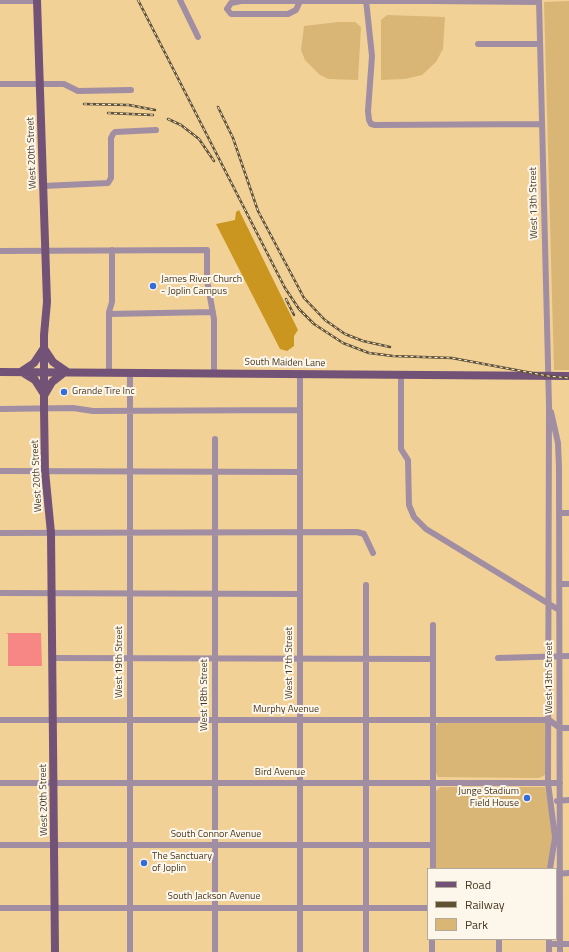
<!DOCTYPE html>
<html>
<head>
<meta charset="utf-8">
<style>
  body { margin:0 }
  #map { position:relative; width:569px; height:952px; overflow:hidden; background:#f2d197; font-family:"Titillium Web",sans-serif }
  canvas { display:block }
  .legend { position:absolute; left:427px; top:868px; width:130px; height:72px; box-sizing:border-box; background:#fdf6eb; border:1px solid #b4aa9a; margin:0; padding:5px 7px; list-style:none; font-size:12px; color:#463921 }
  .legend li { display:flex; align-items:center; gap:8px; height:20px }
  .legend b { width:20px; border:1px solid #b4aa9a }
</style>
</head>
<body>
<div id="map">
<canvas width="569" height="952"></canvas>
<ul class="legend">
<li><b style="height:5px;background:#735278"></b>Road</li>
<li><b style="height:5px;background:#615133"></b>Railway</li>
<li><b style="height:11px;background:#d9b676"></b>Park</li>
</ul>
</div>
<script>
const ctx = document.querySelector('canvas').getContext('2d');
ctx.lineJoin = 'round';
function paint(path, color) {
  ctx.fillStyle = color;
  ctx.fill(path, 'evenodd');
}
function poly(rows) {
  const path = new Path2D();
  for (const r of rows) {
    path.moveTo(r[0], r[1]);
    for (let i = 2; i < r.length; i += 2) path.lineTo(r[i], r[i + 1]);
  }
  return path;
}
function stroke(path, color, width, dash) {
  ctx.strokeStyle = color;
  ctx.lineWidth = width;
  ctx.lineCap = dash ? 'butt' : 'round';
  ctx.setLineDash(dash || []);
  ctx.stroke(path);
}
function write(font, color, halo, rows, align = 'center') {
  ctx.font = font + ' "Titillium Web",sans-serif';
  ctx.lineWidth = 4;
  ctx.setLineDash([]);
  ctx.textBaseline = 'middle';
  ctx.strokeStyle = halo;
  ctx.fillStyle = color;
  for (const [text, x, y, turn = 0] of rows) {
    ctx.save();
    ctx.translate(x, y);
    ctx.rotate((+turn || 0) * Math.PI / 180);
    ctx.textAlign = isNaN(turn) ? turn : align;
    if (halo) ctx.strokeText(text, 0, 0);
    ctx.fillText(text, 0, 0);
    ctx.restore();
  }
}
paint(poly([
  [569,1,569,370,554,370,544,2],
  [387,15,445,17,443,49,436,62,422,75,405,79,381,80,381,20],
  [338,22,355,22,361,27,358,80,328,79,320,75,305,60,301,50,304,26],
  [439,722,545,723,545,775,539,778,438,777,436,773,436,726],
  [441,787,545,787,553,829,548,869,436,869,436,791]
]), '#d9b676');
paint(poly([
  [239,210,298,330,294,336,294,346,287,351,280,349,216,224,235,220,236,212]
]), '#ca961f');
paint(poly([
  [5,633,41,633,42,666,8,666,8,634]
]), '#f78785');
stroke(poly([
  [180,0,198,37],
  [300,0,300,1,296,10,288,14,231,14,227,9,231,3,241,1,432,1,539,2],
  [366,0,372,56,368,111,369,120,371,124,375,125,542,124],
  [539,0,549,405,548,783,555,837,550,869],
  [0,1,38,1],
  [478,44,540,44],
  [0,84,64,84,78,91,131,90],
  [43,186,108,183,111,178,111,138,113,134,115,132,156,130],
  [0,251,207,250,207,280,214,319,214,373],
  [109,314,213,312],
  [109,371,109,312,112,302,112,250],
  [130,372,130,952],
  [300,373,300,952],
  [401,376,401,449,408,460,409,505,414,517,426,529,559,610],
  [0,409,73,408,93,411,300,410],
  [551,412,558,443,559,467,560,952],
  [0,471,300,472],
  [559,513,569,513],
  [0,533,357,532,364,534,373,553],
  [559,584,569,584],
  [0,593,300,594],
  [433,625,433,869],
  [52,658,433,659],
  [498,658,569,656],
  [0,720,549,720,560,728,569,728],
  [0,783,560,783],
  [557,801,569,800],
  [0,845,433,845],
  [556,874,569,873],
  [0,908,428,908],
  [499,939,499,952],
  [549,944,569,944],
  [215,952,215,439],
  [366,952,366,585],
  [432,952,432,939],
  [549,952,549,939]
]), '#a18ea3', 6);
stroke(poly([
  [37,0,47,302,44,335,44,409,45,471,51,533,55,952],
  [22,371,34,363,44,348],
  [0,372,569,376],
  [22,372,35,380,44,394],
  [45,394,52,382,66,371,53,362,45,350]
]), '#735278', 8);
const rail = poly([
  [138,0,285,288,299,309,314,324,343,343,369,353,393,356,452,358,548,376,569,378],
  [84,104,129,105,155,110],
  [218,107,233,138,258,211,304,298,325,320,345,334,363,341,390,347],
  [108,113,153,115],
  [168,119,181,125,199,139,214,161],
  [286,299,294,315]
]);
stroke(rail, '#615133', 2.5);
stroke(rail, '#fdf6eb', 1, [3]);
for (const [x, y, r, color] of [
  [153,286,4,"#346ddb"],
  [64,392,4,"#346ddb"],
  [527,798,4,"#346ddb"],
  [144,863,4,"#346ddb"]
]) {
  const dot = new Path2D();
  dot.arc(x, y, r, 0, 2 * Math.PI);
  ctx.fillStyle = color;
  ctx.fill(dot);
  stroke(dot, '#fdf6eb', 1.5);
}
write('10px', '#463921', '#fdf6eb', [
  ["West 20th Street",32,153,-92],
  ["West 13th Street",534,203,-91],
  ["South Maiden Lane",285,363,1],
  ["West 20th Street",37,476,-93],
  ["West 19th Street",120,662,-90],
  ["West 17th Street",290,663,-90],
  ["West 13th Street",550,678,-90],
  ["West 18th Street",205,695,-90],
  ["Murphy Avenue",286,710],
  ["Bird Avenue",280,773],
  ["West 20th Street",44,800,-91],
  ["South Connor Avenue",216,835],
  ["South Jackson Avenue",214,897]
]);
write('10px', '#463921', '#fdf6eb', [
  ["James River Church",161,280],
  ["- Joplin Campus",161,292],
  ["Grande Tire Inc",72,392],
  ["Junge Stadium",519,792,"right"],
  ["Field House",519,804,"right"],
  ["The Sanctuary",152,857],
  ["of Joplin",152,869]
], 'left');
</script>
</body>
</html>
